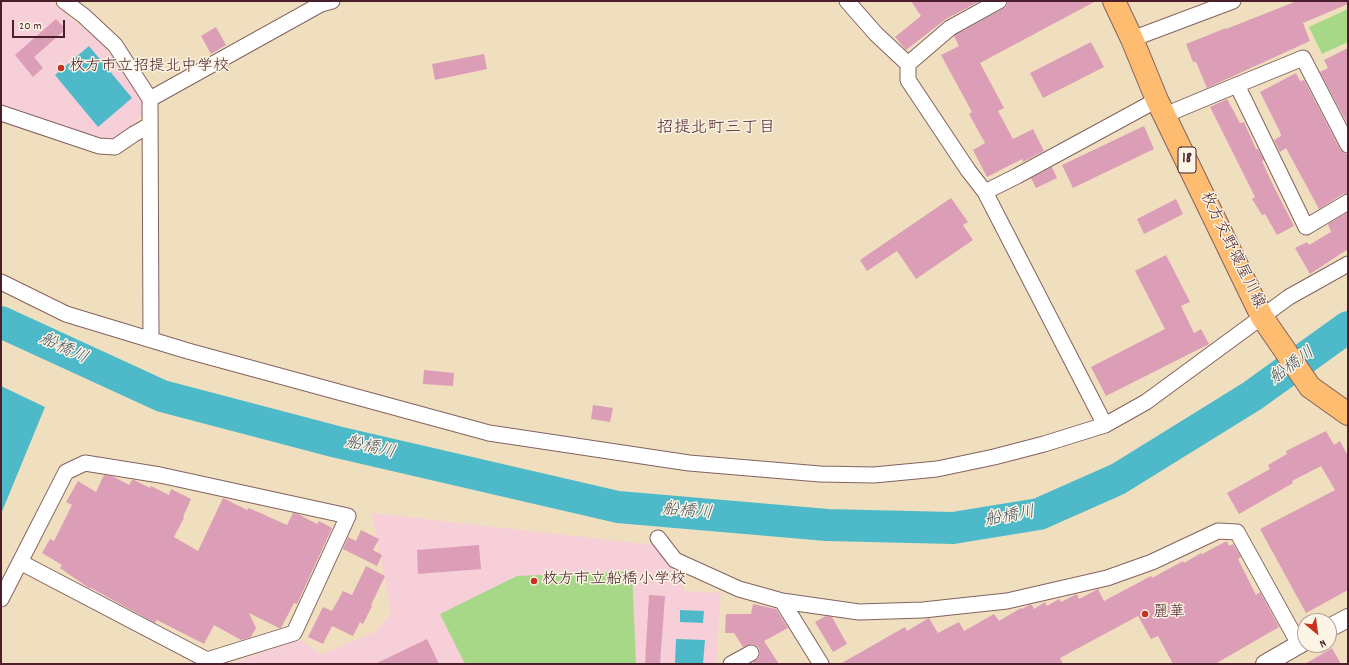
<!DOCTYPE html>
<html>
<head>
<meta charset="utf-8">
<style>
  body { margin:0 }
  #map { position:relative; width:1349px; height:665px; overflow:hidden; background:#f0dfbf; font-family:Dekko,sans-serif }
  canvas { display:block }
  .frame { position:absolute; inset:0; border:2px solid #4a1f2b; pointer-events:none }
  .north { position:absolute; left:1297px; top:613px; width:40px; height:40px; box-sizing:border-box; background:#fcf5e5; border:1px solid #b59f9b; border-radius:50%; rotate:151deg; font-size:11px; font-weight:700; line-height:16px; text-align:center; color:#4a1f2b }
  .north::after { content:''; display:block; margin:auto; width:14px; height:18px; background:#c8321e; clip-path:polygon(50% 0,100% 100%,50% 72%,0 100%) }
  .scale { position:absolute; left:12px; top:20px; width:53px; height:18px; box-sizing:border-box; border:2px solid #4a1f2b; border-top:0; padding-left:5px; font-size:12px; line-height:14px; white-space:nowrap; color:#4a1f2b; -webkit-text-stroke:3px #fcf5e5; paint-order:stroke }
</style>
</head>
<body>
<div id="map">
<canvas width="1349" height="665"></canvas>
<div class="frame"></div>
<div class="north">N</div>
<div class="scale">20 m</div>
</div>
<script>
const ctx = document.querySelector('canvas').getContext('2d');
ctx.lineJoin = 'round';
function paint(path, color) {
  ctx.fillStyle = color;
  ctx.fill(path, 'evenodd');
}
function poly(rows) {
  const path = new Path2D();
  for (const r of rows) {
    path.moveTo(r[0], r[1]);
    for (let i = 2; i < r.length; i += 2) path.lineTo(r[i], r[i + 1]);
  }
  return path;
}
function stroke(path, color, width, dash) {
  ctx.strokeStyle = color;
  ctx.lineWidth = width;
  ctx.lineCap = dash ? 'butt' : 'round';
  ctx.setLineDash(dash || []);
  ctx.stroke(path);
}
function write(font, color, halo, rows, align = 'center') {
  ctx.font = font + ' Dekko,"Klee One",sans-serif';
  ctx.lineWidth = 3;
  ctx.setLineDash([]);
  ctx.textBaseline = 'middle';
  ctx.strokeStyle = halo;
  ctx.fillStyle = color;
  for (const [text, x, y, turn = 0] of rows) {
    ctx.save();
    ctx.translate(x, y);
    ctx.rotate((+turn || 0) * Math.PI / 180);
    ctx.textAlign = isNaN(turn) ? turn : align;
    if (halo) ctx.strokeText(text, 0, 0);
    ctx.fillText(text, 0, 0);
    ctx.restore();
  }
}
paint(poly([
  [1,1,50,1,100,42,142,95,142,114,125,135,114,143,93,139,14,109,1,107],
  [372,513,655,545,670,566,680,571,685,591,721,593,716,664,231,664,298,639,322,654,375,632,391,614]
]), '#f6cfd9');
paint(poly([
  [1348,9,1348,42,1322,54,1309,27],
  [632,571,636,664,465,664,440,614,517,576]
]), '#a7d887');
paint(poly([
  [89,46,132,98,98,127,55,75],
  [1,386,45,407,1,514],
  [680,610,704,611,703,623,680,622],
  [676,639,705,640,703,664,675,664]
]), '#4ebac9');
stroke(poly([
  [1,322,162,396,337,442,618,507,827,525,953,528,1039,514,1118,479,1252,396,1348,327]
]), '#4ebac9', 32);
paint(poly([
  [911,1,980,1,946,19,906,50,895,37,921,16],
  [1008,1,1096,1,980,63,1004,108,998,111,1013,139,1033,129,1044,151,1023,162,1022,159,987,177,973,150,985,143,969,114,972,112,941,55,959,46,954,36,955,35,1003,9,1007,5],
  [1297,1,1348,1,1348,4,1303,23,1310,41,1207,88,1196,62,1193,62,1186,44,1226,28,1226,29],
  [56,19,66,29,34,57,43,68,33,77,15,55],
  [216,27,226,45,211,54,201,36],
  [1091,42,1104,67,1043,98,1030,73],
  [1348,48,1348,125,1320,72,1328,68,1324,60],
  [484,54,487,69,435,80,432,64],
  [1296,73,1300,81,1304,80,1340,149,1344,153,1348,154,1348,193,1343,194,1319,209,1286,148,1280,152,1274,140,1281,136,1280,132,1260,92],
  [1227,99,1240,123,1244,122,1256,149,1258,149,1264,160,1262,161,1272,183,1294,226,1277,235,1265,214,1262,215,1252,199,1255,197,1210,107],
  [1144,126,1154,149,1073,188,1062,165],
  [1052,167,1057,178,1036,188,1031,178],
  [951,198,968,222,963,225,973,240,916,279,897,251,867,271,860,260],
  [1176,199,1183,214,1144,234,1137,219],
  [1348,212,1348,249,1310,274,1295,248,1307,242,1309,245,1331,232,1328,224],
  [1166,255,1190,302,1181,306,1194,333,1201,329,1209,344,1106,396,1091,367,1165,329,1135,271],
  [424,370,454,373,453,386,423,384],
  [593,405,613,408,610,422,591,419],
  [1326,431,1334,445,1340,441,1348,456,1348,590,1306,613,1260,529,1335,490,1321,466,1292,481,1293,483,1239,514,1227,493,1270,469,1268,465,1287,454,1286,451],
  [104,475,112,476,129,485,132,480,134,480,150,488,151,486,169,495,171,489,191,499,183,517,184,518,174,537,198,551,223,498,247,510,249,508,287,525,293,513,298,514,317,524,319,521,332,528,297,604,294,603,281,628,279,628,249,613,256,628,251,637,241,640,214,625,204,644,157,620,155,623,91,588,89,588,60,568,62,565,42,553,50,539,54,541,72,505,66,502,78,481,96,492],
  [361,530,379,539,373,550,382,555,377,566,343,549,348,537,356,541],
  [1227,541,1229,546,1233,544,1241,557,1238,559,1256,595,1260,592,1279,627,1215,664,1173,664,1158,636,1151,639,1138,616,1060,658,1063,664,840,664,905,627,907,631,929,618,938,633,959,622,964,631,994,614,999,621,1021,608,1022,609,1029,605,1032,605,1034,609,1045,602,1047,606,1059,599,1061,602,1077,594,1079,599,1098,589,1104,601,1151,576,1152,578,1183,561,1184,563,1201,553,1202,554],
  [479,545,481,569,418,574,417,550],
  [366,566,385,576,371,605,372,606,363,624,360,622,353,636,332,626,323,644,308,637,323,607,332,611,343,591,352,595],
  [649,595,665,596,660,664,645,664],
  [753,604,776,609,788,628,764,641,779,664,754,664,753,662,759,657,760,653,759,648,755,645,752,644,743,647,734,633,725,633,726,614,751,614],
  [826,616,832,617,847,644,833,652,815,622],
  [427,639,439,664,375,664],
  [1332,648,1341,664,1305,664]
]), '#dc9db7');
const minor = poly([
  [64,1,84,16,115,45,150,99,151,340],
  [847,1,876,34,908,64,908,80,968,170,985,192,1105,425],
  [1132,39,1233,1],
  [908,64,950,28,999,1],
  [1237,85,1303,58,1348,145],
  [150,99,321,4,332,1],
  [1,113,99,146,115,147,134,134,150,125],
  [1165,115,1237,85,1306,227,1348,202],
  [985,192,1017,176,1157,100],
  [1,282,66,314,188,351,489,433,689,463,820,474,874,475,937,469,994,457,1044,444,1105,425,1146,402,1289,297,1348,264],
  [658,538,675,560,739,589,782,601,859,612,923,610,1007,601,1107,578,1152,562,1218,531,1237,532,1299,644],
  [1,599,20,562,66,472,85,463,160,475,348,516,294,633,207,660,20,562],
  [782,601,821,664],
  [731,664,751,653]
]);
const tertiary = poly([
  [1329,628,1348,618],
  [1265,664,1305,641]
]);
const primary = poly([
  [1114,1,1132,39,1157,100,1262,317,1310,387,1348,414]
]);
stroke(minor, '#84625f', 17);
stroke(tertiary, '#84625f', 20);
stroke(primary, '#84625f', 24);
stroke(minor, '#fff', 15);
stroke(tertiary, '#fff', 18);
stroke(primary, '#fdbc70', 22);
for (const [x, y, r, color] of [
  [61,68,4,"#c8321e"],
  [534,581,4,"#c8321e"],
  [1145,614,4,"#c8321e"]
]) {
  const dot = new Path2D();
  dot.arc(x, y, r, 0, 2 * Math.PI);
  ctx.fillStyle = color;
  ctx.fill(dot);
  stroke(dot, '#fcf5e5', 1.5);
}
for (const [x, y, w] of [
  [1187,160,18]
]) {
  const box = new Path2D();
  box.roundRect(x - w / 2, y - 13, w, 26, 3);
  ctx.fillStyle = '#fcf5e5';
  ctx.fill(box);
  stroke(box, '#4a1f2b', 1);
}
write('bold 15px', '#4a1f2b', null, [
  ["18",1187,160]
]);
write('16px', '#4a1f2b', '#fcf5e5', [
  ["枚方市立招提北中学校",69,68],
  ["枚方市立船橋小学校",542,581],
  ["麗華",1153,614]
], 'left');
write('16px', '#4a1f2b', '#fcf5e5', [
  ["枚方交野寝屋川線",1231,251,64]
]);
write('17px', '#4a1f2b', '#fcf5e5', [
  ["招提北町三丁目",716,130]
]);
write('italic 17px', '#4b5562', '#fcf5e5', [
  ["船橋川",63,350,25],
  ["船橋川",1293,367,-36],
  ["船橋川",370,449,13],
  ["船橋川",687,513,5],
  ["船橋川",1010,518,-10]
]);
</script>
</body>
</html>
